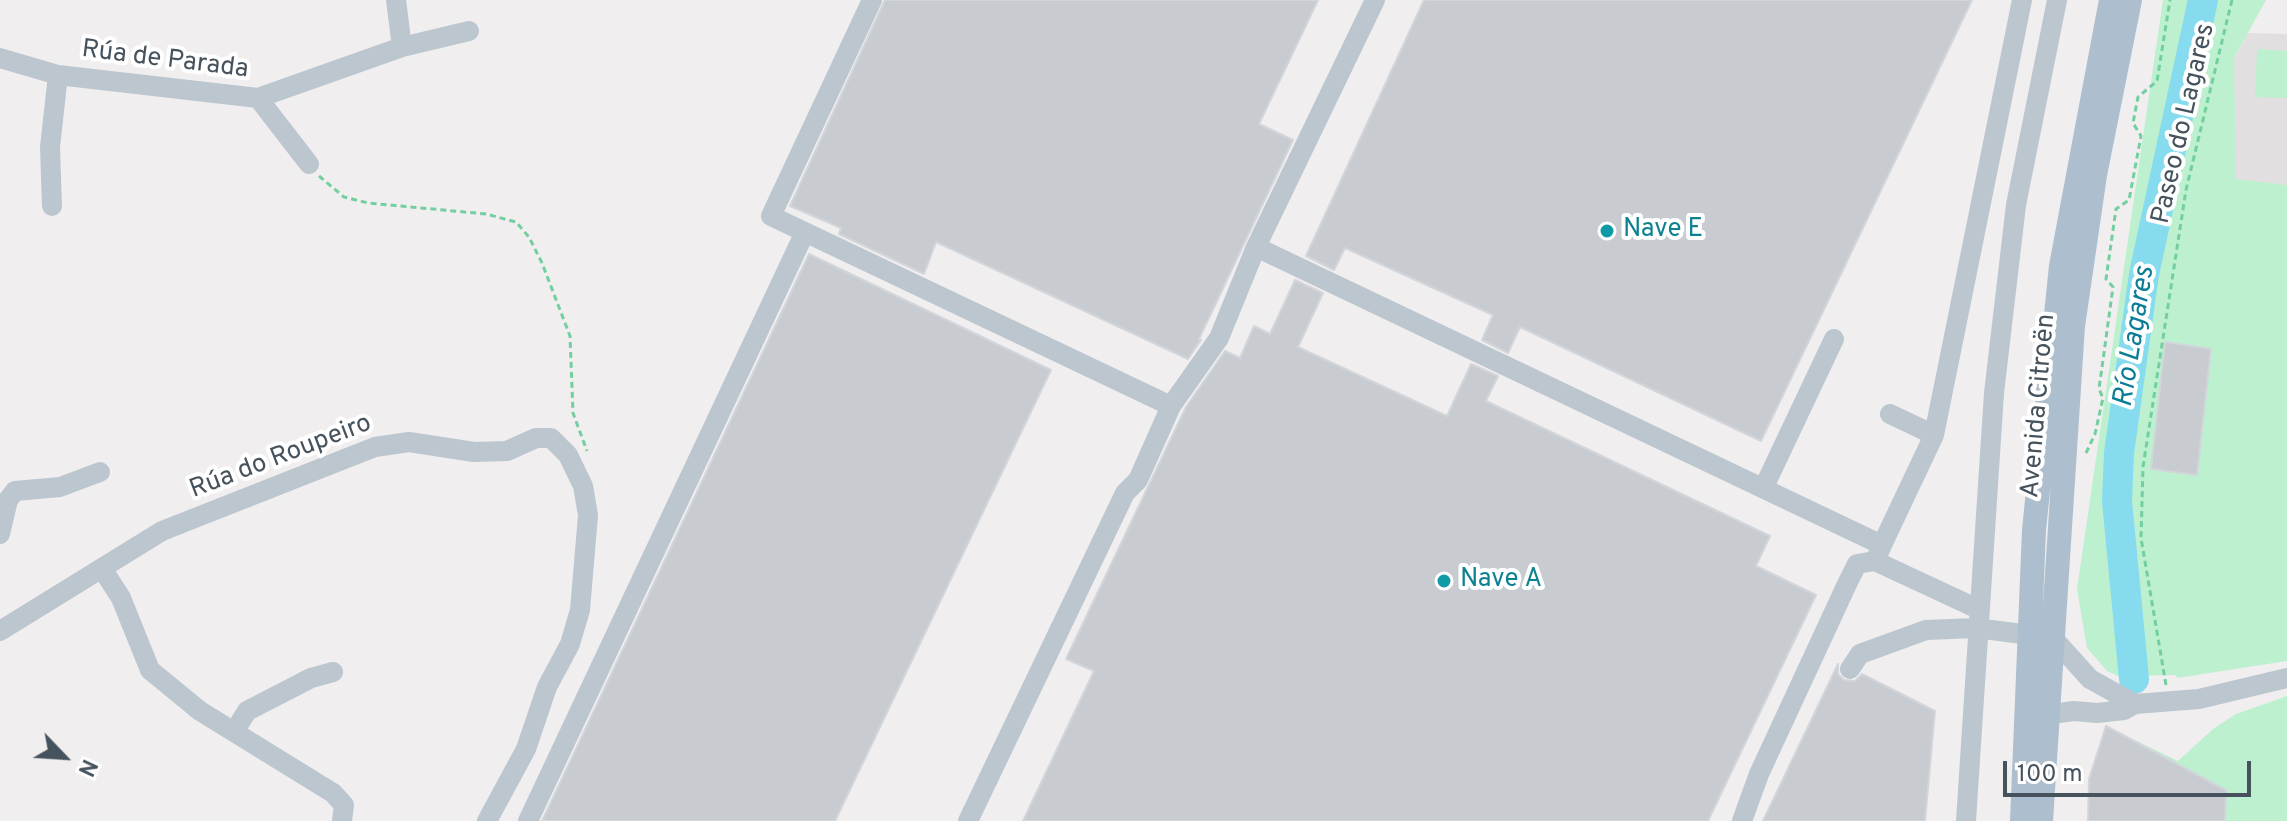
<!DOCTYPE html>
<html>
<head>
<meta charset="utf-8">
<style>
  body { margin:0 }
  #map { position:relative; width:2287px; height:821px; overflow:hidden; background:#f1eeef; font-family:Overpass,sans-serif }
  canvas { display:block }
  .north { position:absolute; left:24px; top:717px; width:80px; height:80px; -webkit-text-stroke:6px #fff; paint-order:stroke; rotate:115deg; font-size:22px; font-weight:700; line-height:32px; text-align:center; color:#46535d }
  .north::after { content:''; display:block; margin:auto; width:28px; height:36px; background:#46535d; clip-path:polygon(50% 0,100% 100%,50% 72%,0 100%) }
  .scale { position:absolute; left:2003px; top:761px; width:248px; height:36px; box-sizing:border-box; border:4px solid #46535d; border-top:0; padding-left:10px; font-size:24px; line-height:28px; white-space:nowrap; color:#46535d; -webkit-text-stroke:6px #fff; paint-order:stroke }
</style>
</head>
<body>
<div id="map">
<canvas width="2287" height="821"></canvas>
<div class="north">N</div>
<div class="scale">100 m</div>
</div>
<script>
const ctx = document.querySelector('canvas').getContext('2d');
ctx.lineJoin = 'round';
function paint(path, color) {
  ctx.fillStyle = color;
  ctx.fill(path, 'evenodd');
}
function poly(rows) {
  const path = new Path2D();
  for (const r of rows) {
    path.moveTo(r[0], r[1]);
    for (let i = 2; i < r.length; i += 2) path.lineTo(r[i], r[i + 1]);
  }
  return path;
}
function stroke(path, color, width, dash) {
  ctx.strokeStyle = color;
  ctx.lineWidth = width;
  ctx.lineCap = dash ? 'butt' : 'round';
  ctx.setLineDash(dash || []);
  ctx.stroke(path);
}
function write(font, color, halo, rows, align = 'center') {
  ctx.font = font + ' Overpass,sans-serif';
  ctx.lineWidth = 8;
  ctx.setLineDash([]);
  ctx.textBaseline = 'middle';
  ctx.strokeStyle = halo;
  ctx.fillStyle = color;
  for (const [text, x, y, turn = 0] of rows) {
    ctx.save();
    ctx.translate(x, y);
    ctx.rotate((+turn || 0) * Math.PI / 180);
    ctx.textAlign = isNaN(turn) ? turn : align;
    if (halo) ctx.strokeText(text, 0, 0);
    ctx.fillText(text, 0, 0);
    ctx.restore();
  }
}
paint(poly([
  [2248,33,2287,34,2287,185,2209,177,2229,68]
]), '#e2dfe1');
paint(poly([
  [2163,0,2266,0,2234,58,2236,179,2287,185,2287,661,2177,678,2176,675,2118,676,2107,671,2087,648,2077,589],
  [2257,49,2287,51,2287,98,2255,97],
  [2287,696,2287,821,2088,821,2089,779,2106,726,2178,761,2213,729,2236,714]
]), '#bcf0cf');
stroke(poly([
  [2134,679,2117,501,2119,453,2144,274,2203,0]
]), '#87dbee', 30);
const building = poly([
  [885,0,1318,0,1259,124,1293,140,1199,339,1201,340,1188,359,936,242,924,274,839,234,841,228,790,206,885,0],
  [1424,0,1972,0,1761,441,1520,327,1508,353,1482,340,1493,315,1345,248,1334,270,1306,256,1424,0],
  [809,254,1051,370,835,821,542,821,809,254],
  [1295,280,1323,293,1298,347,1447,416,1471,364,1498,376,1486,401,1770,536,1756,566,1816,595,1708,821,1023,821,1094,671,1066,659,1186,407,1225,351,1240,358,1254,326,1270,334,1295,280],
  [2165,342,2211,349,2197,475,2151,469,2165,342],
  [1838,664,1838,674,1844,680,1855,681,1862,674,1935,711,1925,821,1763,821,1838,664],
  [2106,726,2226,790,2225,821,2088,821,2089,779,2106,726]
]);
paint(building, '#c8ccd1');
stroke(building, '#d2d5da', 2);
stroke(poly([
  [319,176,344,197,368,203,486,214,516,222,529,237,542,263,570,336,573,413,587,451],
  [2086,453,2095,434,2103,398,2099,389,2113,287,2106,279,2116,209,2129,200,2141,136,2133,123,2138,97,2157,81,2170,0],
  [2166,685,2141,538,2143,467,2186,190,2232,0]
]), '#73cf9f', 3, [6, 4]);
stroke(poly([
  [396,0,402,47],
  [872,0,771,216,1171,406],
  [0,58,58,75,258,98,402,47,469,31],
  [258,98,309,164],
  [52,206,50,147,58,75],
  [1256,247,1882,545,1875,561,1857,564,1847,584,1759,774,1742,821],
  [1934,435,2022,0],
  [1764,487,1834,339],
  [0,534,8,500,15,491,60,487,100,472],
  [1882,545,1934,435,1890,414],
  [1875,561,1978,609],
  [103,570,121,598,150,670,200,711,333,793,344,805,342,821],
  [0,631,162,531,375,447,409,442,474,452,507,451,536,438,551,438,568,455,583,486,588,515,580,610,570,644,547,687,526,749,487,821],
  [1850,669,1860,654,1926,630,1976,628,2053,638,2090,679,2135,704,2199,699,2287,678],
  [2036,716,2074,711,2097,713,2124,710,2135,704],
  [234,732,247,711,311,678,333,672],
  [528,821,805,232],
  [968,821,1125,493,1138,480,1171,406,1219,338,1256,247,1375,0],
  [1966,821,1994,393,2016,205,2057,0]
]), '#bcc6ce', 20);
stroke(poly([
  [2022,821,2034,530,2061,266,2111,0],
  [2041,821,2073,326,2095,175,2130,0]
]), '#adbfce', 24);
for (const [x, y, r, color] of [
  [1607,231,8,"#0f9aa8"],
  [1444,581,8,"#0f9aa8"]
]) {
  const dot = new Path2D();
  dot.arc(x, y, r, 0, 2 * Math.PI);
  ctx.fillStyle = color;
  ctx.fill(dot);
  stroke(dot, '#fff', 3);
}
write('26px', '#46535d', '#fff', [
  ["Rúa de Parada",165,61,7],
  ["Paseo do Lagares",2185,124,-77],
  ["Avenida Citroën",2040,406,-85],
  ["Rúa do Roupeiro",281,458,-21]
]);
write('26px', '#0d838f', '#fff', [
  ["Nave E",1623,231],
  ["Nave A",1460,581]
], 'left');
write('italic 28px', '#097c96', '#fff', [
  ["Río Lagares",2136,337,-81]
]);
</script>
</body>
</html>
